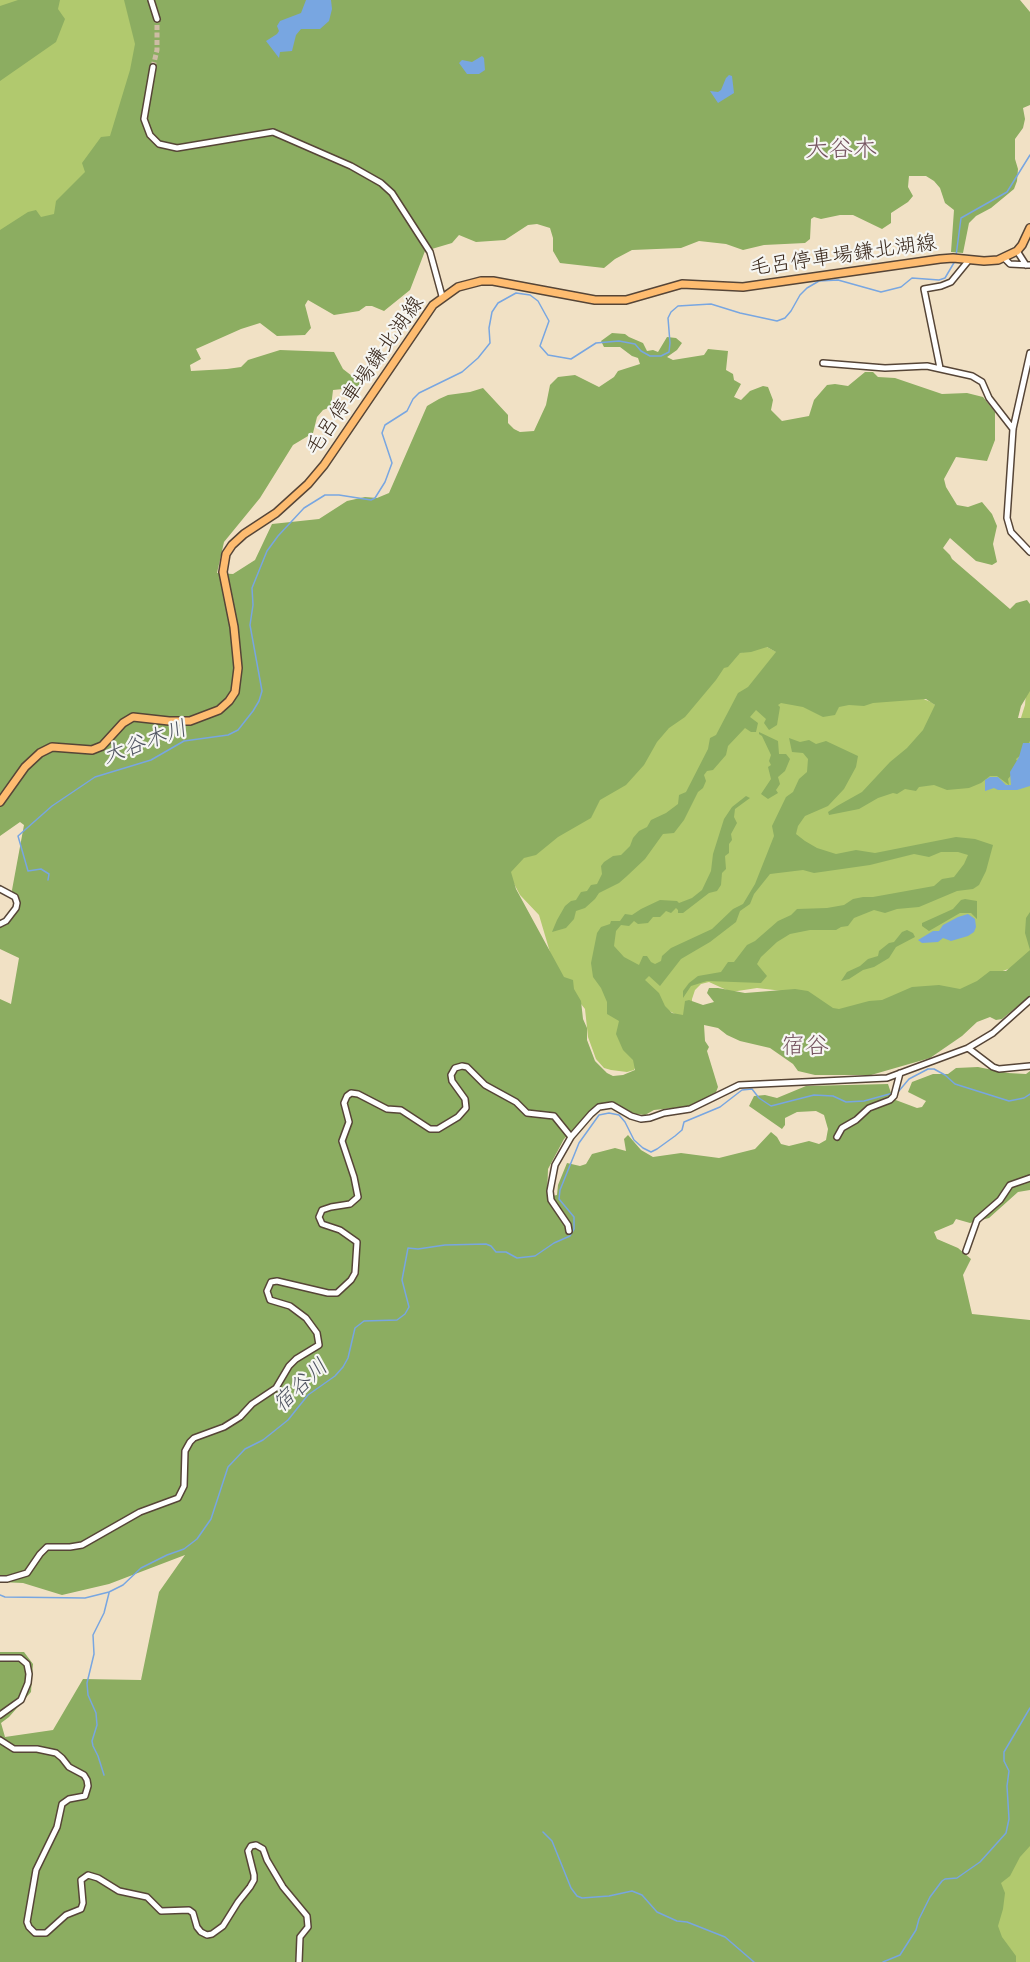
<!DOCTYPE html>
<html>
<head>
<meta charset="utf-8">
<style>
  body { margin:0 }
  canvas { display:block; background:#f1e1c5 }
</style>
</head>
<body>
<canvas width="1030" height="1962"></canvas>
<script>
const ctx = document.querySelector('canvas').getContext('2d');
ctx.lineJoin = 'round';
function paint(path, color) {
  ctx.fillStyle = color;
  ctx.fill(path, 'evenodd');
}
function poly(rows) {
  const path = new Path2D();
  for (const r of rows) {
    path.moveTo(r[0], r[1]);
    for (let i = 2; i < r.length; i += 2) path.lineTo(r[i], r[i + 1]);
  }
  return path;
}
function stroke(path, color, width, dash) {
  ctx.strokeStyle = color;
  ctx.lineWidth = width;
  ctx.lineCap = dash ? 'butt' : 'round';
  ctx.setLineDash(dash || []);
  ctx.stroke(path);
}
function write(font, color, halo, rows, align = 'center') {
  ctx.font = font + ' "Shantell Sans","Klee One",sans-serif';
  ctx.lineWidth = 4.5;
  ctx.setLineDash([]);
  ctx.textBaseline = 'middle';
  ctx.strokeStyle = halo;
  ctx.fillStyle = color;
  for (const [text, x, y, turn = 0] of rows) {
    ctx.save();
    ctx.translate(x, y);
    ctx.rotate((+turn || 0) * Math.PI / 180);
    ctx.textAlign = isNaN(turn) ? turn : align;
    if (halo) ctx.strokeText(text, 0, 0);
    ctx.fillText(text, 0, 0);
    ctx.restore();
  }
}
paint(poly([
  [0,0,883,0,0,291],
  [765,646,784,656,835,664,931,702,964,727,1020,721,1025,705,1027,680,1030,677,1030,954,1022,964,989,976,970,988,844,1011,835,1011,809,994,757,988,731,992,709,982,701,984,695,990,692,999,692,1013,684,1019,664,1008,634,1070,627,1072,611,1070,604,1068,596,1059,588,1037,585,1009,561,979,552,959,539,915,520,895,496,850,708,685,736,654],
  [1030,1835,1030,1962,1001,1962,992,1873]
]), '#b1c96e');
paint(poly([
  [18,0,60,0,58,9,65,19,56,42,0,81,0,6],
  [124,0,1020,0,1030,12,1030,105,1023,108,1025,119,1023,128,1015,139,1015,159,1018,169,1017,181,1014,189,991,208,976,216,969,223,963,253,951,252,954,210,945,203,940,188,934,181,926,176,909,176,908,187,913,196,908,202,891,213,891,223,882,229,853,215,840,215,821,219,814,217,811,219,810,239,805,243,764,245,743,250,726,244,699,241,681,248,632,250,615,259,604,268,560,263,553,251,553,238,550,228,537,224,528,225,505,240,476,242,459,235,452,243,425,251,410,290,384,311,372,306,366,306,359,311,334,315,308,300,305,305,311,328,305,335,277,336,260,323,241,329,196,349,201,359,190,365,191,371,227,369,241,367,248,360,280,350,334,352,343,369,361,383,359,390,353,393,343,389,333,390,331,407,323,410,317,417,313,433,293,445,260,498,224,542,217,573,233,574,255,560,272,524,319,519,347,501,365,497,377,498,389,493,427,406,439,399,448,395,470,392,483,388,508,415,508,423,514,429,520,432,534,431,546,405,550,385,558,377,575,375,599,387,614,377,618,371,640,364,638,358,632,356,620,347,604,347,601,341,612,333,625,334,629,337,643,343,647,351,653,350,658,352,667,337,676,338,682,343,677,350,667,357,673,360,704,355,708,349,728,351,726,370,733,374,734,380,741,384,734,397,741,400,750,391,763,386,768,387,773,400,771,410,782,421,809,416,814,400,827,385,835,384,848,386,865,372,873,372,878,377,895,378,942,394,967,393,983,397,995,412,995,440,987,461,956,457,944,479,946,487,957,505,968,507,982,502,992,514,997,526,993,544,997,562,992,565,976,561,950,538,943,548,950,555,952,559,1010,609,1016,603,1027,600,1030,604,1030,691,1021,706,1018,718,1030,718,1030,741,1022,754,1016,759,1019,765,1008,779,1009,785,997,776,990,776,981,783,969,788,947,790,934,785,919,787,916,791,905,789,897,794,893,793,878,798,859,809,829,815,828,812,837,806,862,792,890,762,907,748,923,730,935,705,926,699,873,703,864,706,849,705,839,707,835,715,823,717,803,707,781,703,778,705,780,707,777,725,769,730,764,723,766,719,756,710,750,717,758,723,756,732,751,732,745,728,728,746,726,755,713,770,707,771,704,775,706,781,703,788,698,792,684,820,674,833,663,834,645,859,627,876,619,883,599,893,595,899,585,908,576,911,574,919,566,928,552,932,557,920,565,906,571,901,576,900,581,892,587,891,591,885,597,884,602,874,601,866,604,862,613,856,621,855,630,846,633,838,639,831,647,827,651,820,666,813,678,804,679,795,686,792,708,749,710,738,716,735,738,693,748,687,776,652,767,647,751,652,740,653,728,667,724,668,716,680,685,717,669,728,657,742,644,765,626,785,600,800,591,818,558,837,536,855,524,858,511,872,516,889,564,977,573,980,574,989,581,1001,583,1019,587,1028,587,1040,595,1061,607,1073,613,1076,623,1075,635,1070,633,1060,623,1050,616,1034,619,1021,607,1014,607,1002,601,988,593,977,591,963,597,933,601,927,610,924,611,921,620,921,625,914,632,915,641,909,660,900,677,901,679,903,692,898,702,890,711,871,713,854,724,819,732,807,746,796,750,798,735,809,734,817,737,823,731,834,732,840,729,844,729,853,725,856,726,869,722,873,721,885,717,891,709,893,683,913,678,913,678,910,676,908,671,913,666,911,660,917,653,917,648,923,638,924,634,921,629,926,621,925,616,931,614,946,624,957,639,965,643,956,647,956,651,962,655,964,661,961,662,956,671,948,712,929,733,909,743,904,755,884,774,836,772,826,786,797,793,792,799,779,807,772,808,759,803,753,792,752,789,738,800,742,809,740,816,744,826,741,858,756,856,767,844,789,828,806,805,816,798,826,796,834,805,841,817,848,836,854,856,850,875,853,956,837,975,839,993,845,986,871,979,885,973,889,957,891,919,907,897,909,885,913,874,910,854,918,848,926,841,927,836,930,810,930,790,934,777,942,761,957,757,964,767,976,761,983,707,981,691,986,683,998,683,991,689,983,698,976,721,972,728,962,734,962,747,945,755,941,778,921,791,915,797,909,827,908,844,905,853,899,863,897,873,897,934,886,942,879,954,877,964,864,968,855,958,852,941,852,929,857,914,854,870,865,814,873,803,870,770,874,754,894,750,904,740,911,736,922,710,942,681,959,660,986,649,976,645,980,659,993,665,1006,672,1013,683,1015,685,1001,689,1000,703,1005,714,1002,707,993,709,988,718,988,745,993,795,989,808,991,833,1008,839,1009,869,1001,882,1000,912,987,939,985,960,989,977,981,990,971,1006,971,1030,950,1025,933,1026,918,1030,912,1030,996,1002,1019,996,1020,990,1017,977,1022,962,1036,930,1058,871,1075,815,1075,798,1071,793,1064,770,1048,740,1041,727,1035,718,1028,704,1025,705,1041,709,1047,707,1051,718,1087,716,1092,692,1106,654,1110,645,1115,635,1114,611,1102,595,1106,564,1139,548,1169,547,1197,557,1195,558,1185,567,1163,580,1166,586,1164,592,1154,615,1148,626,1151,624,1139,628,1135,641,1150,653,1157,681,1153,719,1158,755,1149,771,1132,777,1137,781,1144,789,1146,809,1141,819,1144,826,1140,828,1129,824,1115,816,1111,797,1112,785,1118,785,1125,782,1129,749,1106,754,1096,765,1095,777,1098,806,1086,888,1084,893,1099,917,1108,922,1107,926,1101,908,1092,912,1082,933,1074,948,1074,956,1068,978,1067,1008,1073,1026,1074,1030,1071,1030,1190,1018,1192,989,1218,970,1223,956,1219,953,1224,934,1232,937,1239,958,1248,971,1259,963,1275,972,1314,1030,1320,1030,1846,1020,1857,1010,1876,1001,1883,1005,1893,1003,1909,998,1926,1002,1937,1016,1956,1016,1962,0,1962,0,1652,24,1652,33,1664,31,1692,9,1717,1,1723,5,1737,53,1730,83,1679,141,1680,159,1592,185,1555,109,1584,62,1595,23,1583,0,1582,0,999,11,1004,19,958,0,949,0,926,7,921,15,905,12,890,24,825,20,822,0,836,0,230,28,212,36,210,41,217,54,214,56,201,85,172,82,163,101,137,110,136,130,70,135,44],
  [759,732,778,741,779,754,786,754,790,759,785,771,778,777,780,784,776,790,778,793,768,799,761,794,771,779,768,767,771,765,769,761,771,755,762,736,759,734],
  [965,899,977,901,977,919,971,913,960,913,929,931,922,926,922,923,953,909,961,900],
  [907,930,913,933,915,937,896,947,889,958,874,967,863,970,849,979,841,981,847,972,860,966,868,959,878,956,879,951,889,943,894,942,902,932]
]), '#8cad61');
paint(poly([
  [306,0,331,0,332,9,329,21,320,29,301,29,296,35,292,51,280,52,279,58,266,41,277,34,279,31,277,26,280,21,301,13],
  [482,56,484,58,485,70,479,74,467,74,459,63,462,60,472,62],
  [729,75,732,76,734,93,718,103,710,91,718,92,721,90,726,78],
  [1023,743,1030,743,1030,786,1017,790,998,790,994,788,985,791,985,780,990,777,998,777,1006,785,1011,785,1010,772,1019,757],
  [968,914,975,919,976,927,974,932,968,936,951,941,943,938,938,942,922,943,918,940,933,931,939,931,943,925,958,917]
]), '#78a6e1');
stroke(poly([
  [956,256,961,218,1007,192,1030,155],
  [48,880,49,874,41,869,28,871,18,836,52,806,95,777,151,760,184,741,228,735,238,730,253,711,259,701,262,691,250,625,253,605,252,588,267,551,278,536,304,508,325,495,339,495,371,500,375,498,385,482,392,463,382,433,385,425,407,411,413,399,419,393,462,372,478,358,490,343,489,328,492,312,498,303,516,293,530,295,538,301,549,321,540,346,548,355,571,359,596,343,619,341,635,344,641,351,650,356,661,356,669,352,670,343,668,318,671,312,678,306,711,304,740,313,777,321,785,318,791,311,800,295,807,288,819,281,838,280,881,292,901,287,912,278,939,280,945,278,955,261],
  [898,1092,909,1079,928,1069,934,1069,945,1075,955,1084,1009,1101,1024,1098,1030,1094],
  [0,1595,5,1597,85,1598,109,1592,123,1585,141,1568,167,1555,184,1549,197,1539,211,1519,228,1467,245,1449,263,1440,288,1420,308,1395,335,1376,343,1367,348,1358,355,1328,364,1321,397,1320,405,1314,409,1307,402,1280,408,1248,418,1249,445,1245,486,1244,491,1246,496,1252,506,1252,517,1258,535,1256,554,1243,570,1236,574,1229,574,1217,559,1199,560,1190,579,1143,599,1115,609,1113,619,1115,625,1122,634,1140,643,1148,651,1152,657,1149,675,1136,682,1130,684,1122,720,1107,742,1090,752,1089,759,1098,771,1106,814,1095,833,1096,846,1102,864,1101,893,1093],
  [104,1775,98,1756,93,1746,92,1741,97,1725,96,1713,88,1695,87,1683,94,1654,93,1635,104,1613,109,1593],
  [543,1832,552,1841,571,1888,577,1896,582,1898,609,1896,632,1891,642,1895,657,1912,677,1921,687,1922,725,1937,754,1962],
  [883,1962,900,1955,916,1930,919,1919,930,1897,942,1881,945,1879,957,1878,980,1862,1006,1833,1009,1819,1007,1786,1009,1771,1004,1761,1004,1752,1030,1708]
]), '#78a6e1', 1.5);
stroke(poly([
  [153,67,157,50,157,19]
]), '#cdbca4', 5, [5, 2.5]);
const minor = poly([
  [151,0,157,19],
  [153,67,144,119,150,135,159,144,177,148,273,132,351,166,381,183,392,193,430,252,442,296],
  [1017,251,1026,265],
  [1004,258,1010,264,1030,265],
  [1030,353,1013,429,1007,518,1011,532,1030,552],
  [823,363,885,368,927,366,972,376,982,382,989,398,1013,429],
  [940,368,924,289,941,286,951,282,969,260],
  [0,889,15,897,17,903,16,908,6,921,0,924],
  [968,1048,993,1067,999,1069,1030,1066],
  [837,1137,842,1128,856,1120,869,1108,890,1100,894,1096,900,1073],
  [569,1231,568,1225,551,1200,550,1191,555,1165,571,1137,591,1114,599,1107,612,1105,631,1116,641,1119,650,1118,664,1113,690,1109,739,1085,887,1078,968,1048,993,1033,1030,1000],
  [966,1251,977,1220,1000,1200,1010,1185,1030,1178],
  [0,1579,7,1579,27,1573,40,1554,47,1547,70,1547,82,1545,140,1512,178,1498,184,1486,185,1451,190,1442,194,1438,224,1427,240,1417,252,1404,276,1388,289,1366,296,1359,319,1345,317,1333,306,1318,290,1306,270,1300,267,1291,271,1282,277,1281,328,1293,337,1293,351,1280,355,1273,357,1242,340,1230,322,1224,319,1217,322,1210,331,1207,350,1204,358,1197,354,1177,342,1141,349,1122,344,1103,347,1096,351,1093,358,1094,387,1109,401,1110,430,1129,438,1129,458,1117,466,1108,465,1099,452,1081,451,1075,455,1068,462,1066,467,1067,485,1085,516,1102,527,1113,554,1116,571,1137],
  [0,1658,20,1658,27,1664,29,1674,28,1683,21,1700,0,1715],
  [0,1740,14,1749,37,1749,56,1753,62,1758,69,1767,84,1775,87,1780,88,1786,85,1796,69,1799,62,1804,57,1827,36,1870,27,1922,29,1927,35,1933,46,1933,66,1915,81,1909,83,1903,81,1880,88,1875,98,1878,119,1891,147,1897,161,1911,189,1910,193,1913,197,1927,201,1932,207,1935,212,1934,223,1926,238,1902,250,1887,254,1880,254,1875,248,1851,251,1846,256,1845,263,1849,267,1860,283,1887,307,1916,308,1927,300,1937,299,1962]
]);
const major = poly([
  [0,802,25,767,40,753,52,747,92,750,102,746,123,723,133,717,169,721,190,721,219,710,229,701,235,692,238,668,234,627,223,572,226,554,232,545,244,534,276,513,308,484,324,465,433,305,458,287,481,281,493,281,595,300,626,300,682,284,743,287,940,259,953,258,984,261,998,260,1017,251,1022,245,1030,228]
]);
stroke(minor, '#564537', 8);
stroke(major, '#564537', 10);
stroke(minor, '#fff', 5);
stroke(major, '#febc70', 7);
write('21px', '#3b2a1e', '#f6f6f2', [
  ["毛呂停車場鎌北湖線",843,256,-8],
  ["毛呂停車場鎌北湖線",365,376,-55]
]);
write('italic 22px', '#505562', '#f6f6f2', [
  ["大谷木川",145,743,-20],
  ["宿谷川",301,1386,-43]
]);
write('24px', '#765561', '#f6f6f2', [
  ["大谷木",841,150],
  ["宿谷",805,1047]
]);
</script>
</body>
</html>
